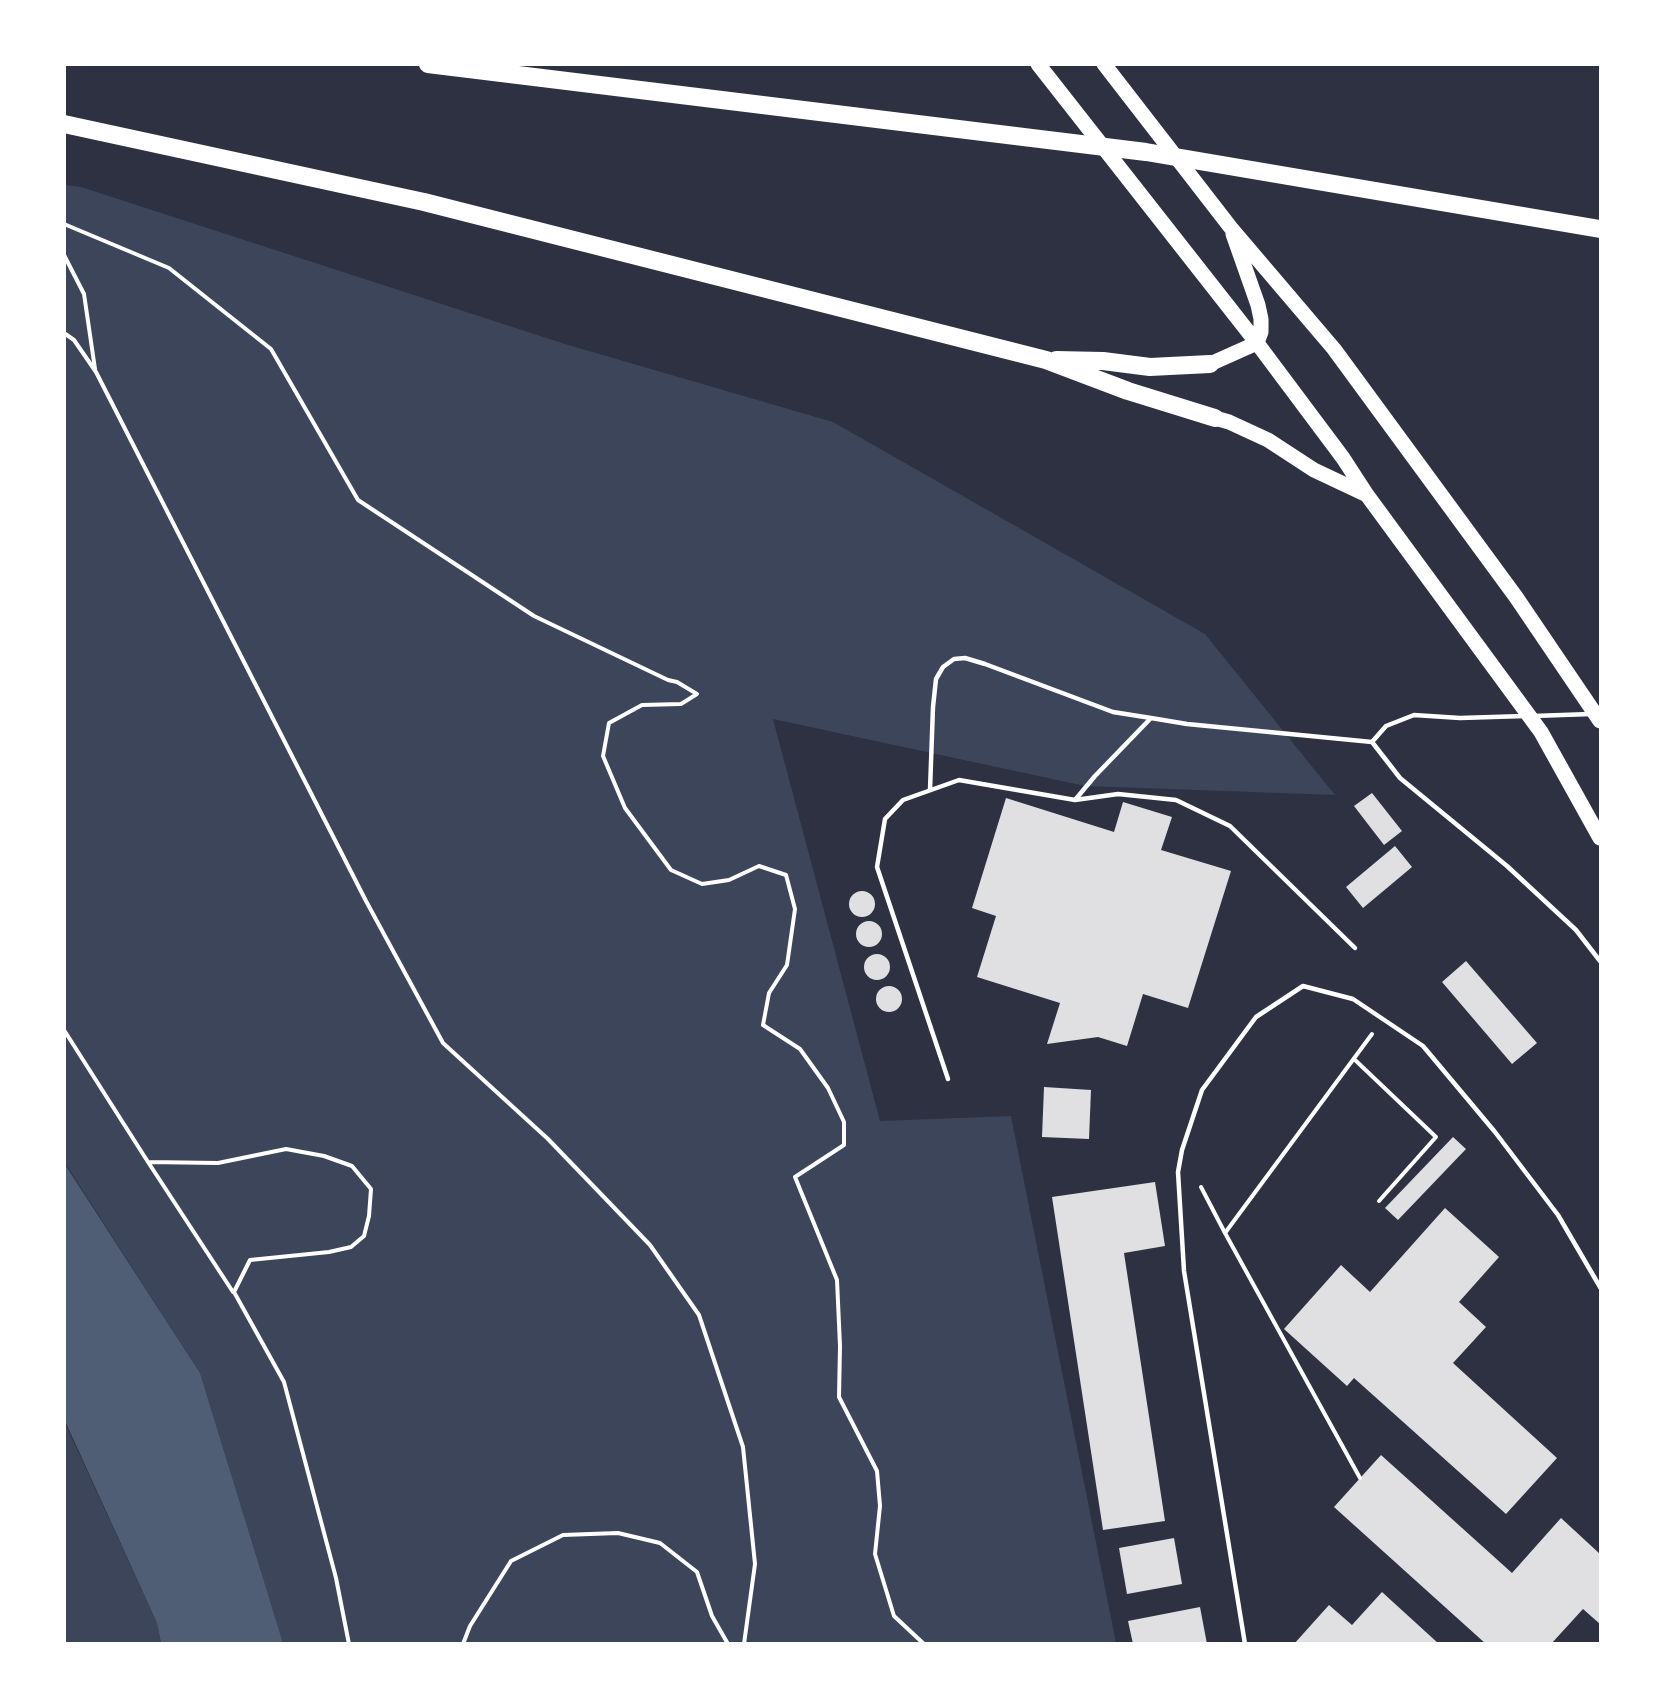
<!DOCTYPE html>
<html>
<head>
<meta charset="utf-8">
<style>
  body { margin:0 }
  #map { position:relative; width:1665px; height:1708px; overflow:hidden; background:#2d3142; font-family:Jost,sans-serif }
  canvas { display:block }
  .frame { position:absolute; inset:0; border:66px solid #fff; pointer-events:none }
</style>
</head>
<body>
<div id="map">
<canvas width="1665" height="1708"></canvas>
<div class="frame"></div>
</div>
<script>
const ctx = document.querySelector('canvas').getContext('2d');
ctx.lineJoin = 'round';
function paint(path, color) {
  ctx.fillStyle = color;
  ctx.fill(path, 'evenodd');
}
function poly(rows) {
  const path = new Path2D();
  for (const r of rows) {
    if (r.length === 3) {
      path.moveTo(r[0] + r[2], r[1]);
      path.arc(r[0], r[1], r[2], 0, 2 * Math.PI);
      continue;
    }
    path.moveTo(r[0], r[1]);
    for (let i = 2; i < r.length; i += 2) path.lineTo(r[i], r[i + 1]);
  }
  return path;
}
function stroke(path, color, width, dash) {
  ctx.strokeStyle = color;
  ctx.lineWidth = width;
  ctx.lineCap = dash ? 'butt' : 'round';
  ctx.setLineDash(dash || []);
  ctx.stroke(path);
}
paint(poly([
  [65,185,81,187,565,344,833,422,1205,634,1335,795,1085,786,773,719,880,1121,1011,1116,1116,1643,283,1643,200,1373,65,1163],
  [64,1421,157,1623,161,1643,65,1643]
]), '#3c4559');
paint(poly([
  [64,1163,200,1373,283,1643,161,1643,157,1623,65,1421]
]), '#4f5d75');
paint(poly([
  [1372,793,1402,831,1384,845,1354,806],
  [1006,798,1114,832,1123,802,1172,817,1161,850,1231,871,1188,1008,1143,994,1127,1046,1098,1037,1047,1044,1060,1003,977,977,996,916,972,908],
  [1395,846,1412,867,1363,908,1346,887],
  [862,904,13],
  [869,934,13],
  [877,967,13],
  [1466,961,1537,1043,1512,1064,1442,982],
  [889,999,13],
  [1044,1087,1091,1090,1089,1139,1042,1137],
  [1453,1137,1466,1149,1398,1220,1385,1208],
  [1155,1182,1165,1246,1124,1253,1165,1521,1103,1530,1052,1197],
  [1445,1208,1499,1257,1459,1302,1486,1327,1453,1363,1557,1458,1506,1514,1354,1378,1347,1386,1284,1329,1341,1265,1370,1292],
  [1381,1455,1512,1573,1561,1518,1600,1554,1600,1624,1583,1609,1551,1644,1486,1644,1334,1507],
  [1174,1538,1182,1584,1127,1594,1119,1548],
  [1382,1592,1439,1644,1294,1644,1329,1605,1352,1625],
  [1200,1607,1207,1644,1133,1644,1128,1621]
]), '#e0e0e3');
stroke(poly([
  [64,224,169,268,271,349,358,500,534,616,668,680,677,682,697,694,681,704,642,705,609,723,603,756,625,808,671,870,702,884,729,880,759,866,786,875,795,909,787,965,769,993,763,1025,800,1049,828,1088,844,1122,844,1145,795,1177,837,1280,840,1346,839,1397,877,1471,880,1506,875,1554,894,1616,924,1644],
  [64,255,84,294,95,369],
  [64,333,74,340,96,372,366,901,443,1043,548,1139,650,1245,699,1315,743,1447,755,1564,744,1644],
  [64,1030,148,1162,218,1163,286,1149,324,1156,352,1166,371,1189,369,1216,364,1236,351,1247,329,1252,250,1260,234,1292,284,1382,336,1578,349,1644],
  [1354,1059,1436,1137,1379,1201],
  [148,1162,233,1292],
  [1201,1187,1225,1233,1360,1478],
  [1225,1233,1372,1034],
  [463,1644,470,1626,511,1561,563,1535,618,1533,660,1543,697,1572,712,1616,728,1644]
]), '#fff', 4);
stroke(poly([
  [1525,716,1460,718,1414,715,1386,726,1372,742,1400,778,1507,866,1576,930,1600,961],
  [1533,716,1591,714],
  [930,790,933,707,936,679,943,667,954,659,965,658,985,664,1113,712,1151,718],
  [1075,800,1118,794,1176,800,1230,826,1355,948],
  [948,1079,877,867,885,819,903,800,959,780,1075,800,1095,776,1151,718,1187,724,1372,742],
  [1245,1644,1184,1271,1178,1172,1182,1150,1202,1090,1256,1017,1303,986,1353,999,1423,1046,1495,1132,1558,1215,1600,1287]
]), '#fff', 4.5);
stroke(poly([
  [1038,64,1257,343,1343,458,1367,495,1541,732,1600,838],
  [1104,64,1231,228,1334,349,1516,597,1600,721],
  [1210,364,1257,343,1261,332,1261,319,1258,305,1233,234],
  [1215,418,1229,422,1268,440,1314,470,1367,495]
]), '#fff', 15);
stroke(poly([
  [428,64,1146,152,1600,229],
  [64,124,424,202,1046,360,1128,391,1215,418],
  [1056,360,1103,361,1150,367,1210,364]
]), '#fff', 18);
</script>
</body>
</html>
